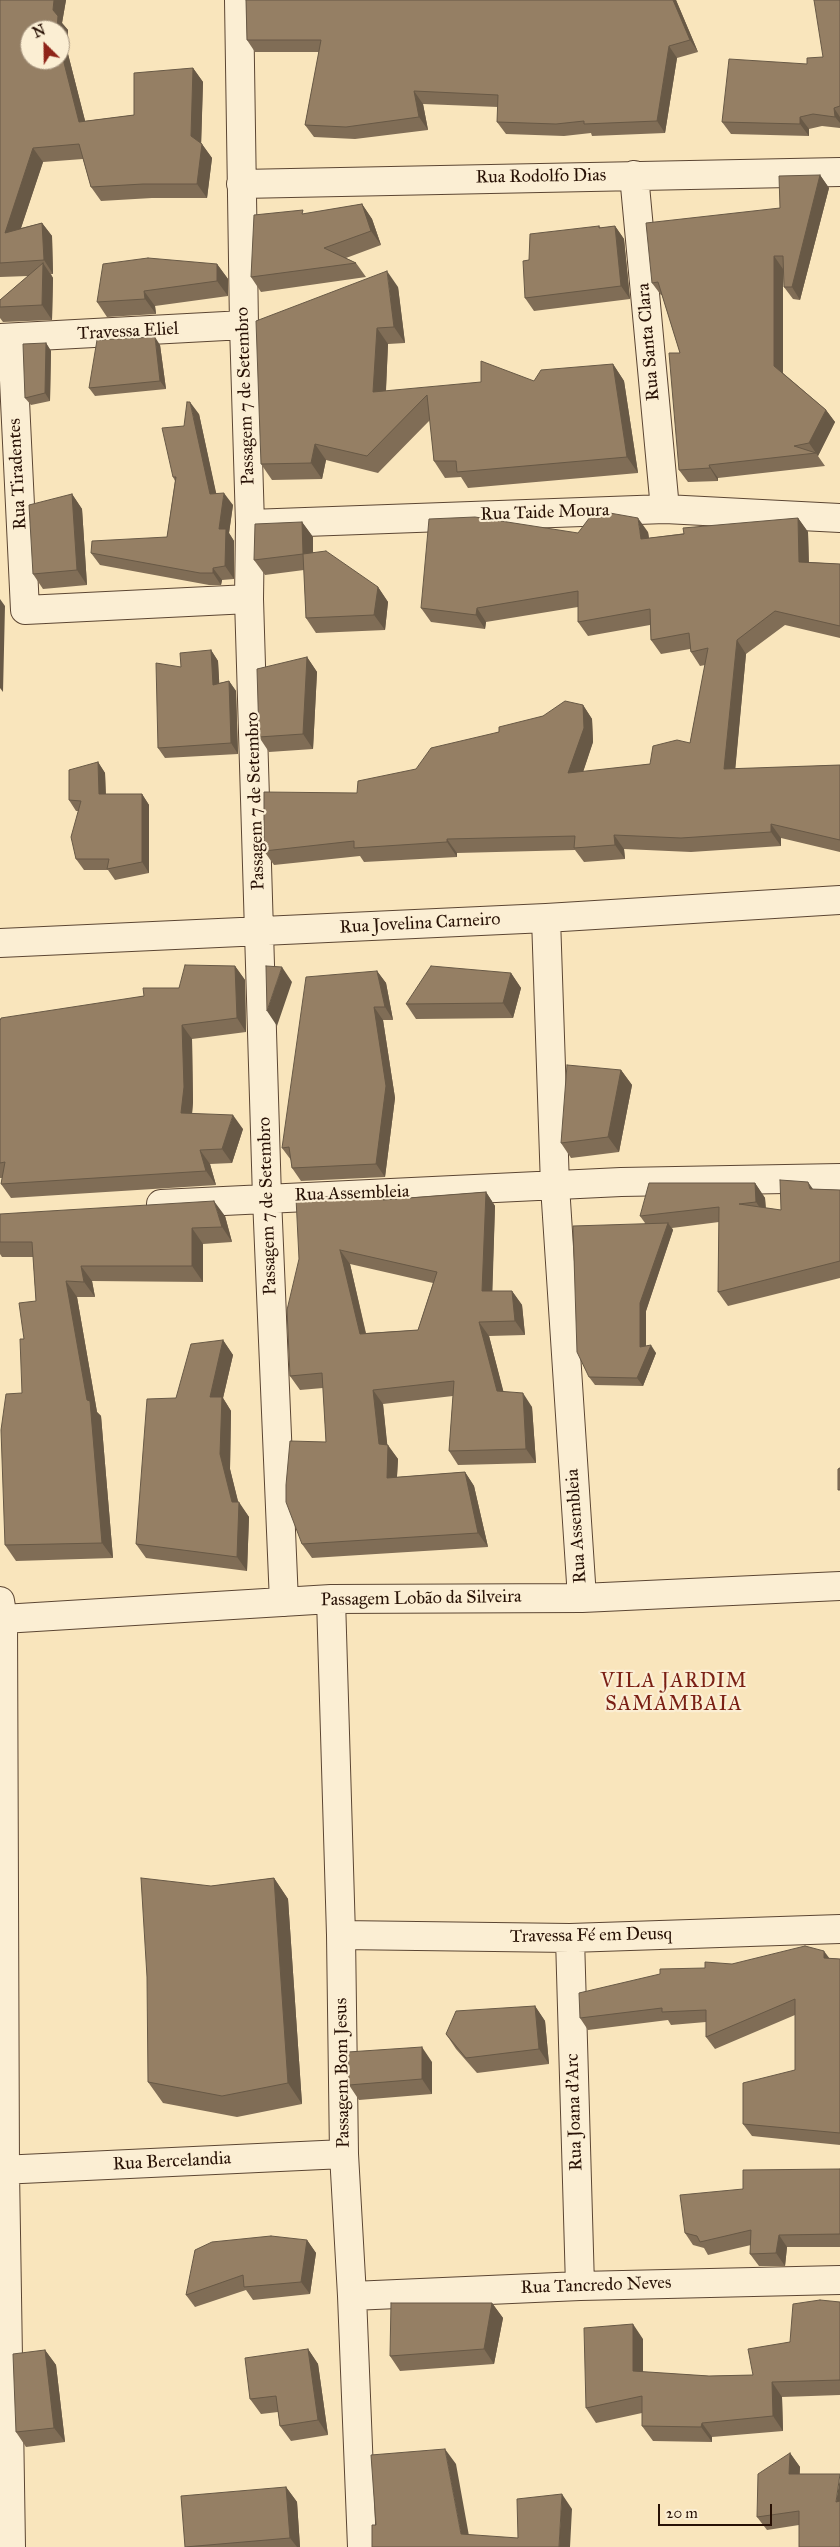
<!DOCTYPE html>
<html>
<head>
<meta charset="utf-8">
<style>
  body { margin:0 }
  #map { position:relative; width:840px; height:2547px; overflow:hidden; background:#f9e5bc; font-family:"IM FELL Great Primer",serif }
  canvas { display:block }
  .north { position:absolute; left:20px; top:20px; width:50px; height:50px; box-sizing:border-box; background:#fbeed3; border:1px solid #a79681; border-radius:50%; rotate:337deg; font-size:14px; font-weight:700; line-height:20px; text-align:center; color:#281105 }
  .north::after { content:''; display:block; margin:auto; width:18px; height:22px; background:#8f2418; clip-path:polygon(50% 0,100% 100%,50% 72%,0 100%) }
  .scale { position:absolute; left:658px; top:2504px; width:114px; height:22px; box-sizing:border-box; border:2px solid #281105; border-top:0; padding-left:6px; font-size:15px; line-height:18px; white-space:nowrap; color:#281105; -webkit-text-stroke:4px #fbeed3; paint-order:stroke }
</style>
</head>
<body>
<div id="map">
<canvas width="840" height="2547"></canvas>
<div class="north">N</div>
<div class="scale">20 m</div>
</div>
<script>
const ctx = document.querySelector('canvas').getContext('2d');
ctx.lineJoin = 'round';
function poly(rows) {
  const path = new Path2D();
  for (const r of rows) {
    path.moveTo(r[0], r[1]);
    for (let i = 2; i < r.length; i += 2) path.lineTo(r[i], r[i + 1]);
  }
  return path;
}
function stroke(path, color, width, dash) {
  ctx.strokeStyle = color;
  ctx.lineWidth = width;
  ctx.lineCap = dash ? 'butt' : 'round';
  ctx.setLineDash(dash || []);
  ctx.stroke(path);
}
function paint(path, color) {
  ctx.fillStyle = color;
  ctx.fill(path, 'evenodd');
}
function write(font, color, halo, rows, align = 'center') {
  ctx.font = font + ' "IM FELL Great Primer",serif';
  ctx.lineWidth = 4.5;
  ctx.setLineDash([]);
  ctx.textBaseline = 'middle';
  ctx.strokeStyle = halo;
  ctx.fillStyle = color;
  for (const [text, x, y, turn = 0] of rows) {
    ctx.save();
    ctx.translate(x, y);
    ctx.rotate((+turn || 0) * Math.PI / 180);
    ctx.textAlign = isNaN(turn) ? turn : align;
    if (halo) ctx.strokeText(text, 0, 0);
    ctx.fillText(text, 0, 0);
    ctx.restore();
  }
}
const minor = poly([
  [239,0,244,325,250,524,249,599,267,1198,284,1602],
  [634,175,665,509],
  [241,184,840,172],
  [0,338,244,325],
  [12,338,25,610,249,599],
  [250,524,665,509,840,518],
  [546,918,555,1186,582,1598],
  [0,943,546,918,840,900],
  [161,1204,621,1182,840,1178],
  [331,1599,341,1935,344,2154,352,2296,362,2547],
  [0,1601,3,1619,5,2170,11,2547],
  [3,1619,331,1599,582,1598,840,1586],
  [341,1935,570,1938,840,1929],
  [570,1938,580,2286],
  [0,2170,344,2154],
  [352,2296,580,2286,840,2280]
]);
stroke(minor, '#5c4633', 30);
stroke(minor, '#fbeed3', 28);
paint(poly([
  [0,0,66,0,62,23,68,30,67,50,85,121,134,115,193,68,203,82,201,143,212,158,207,198,152,198,101,201,91,187,83,159,43,162,21,228,42,223,52,236,53,274,51,274,53,278,52,320,3,322,0,318,0,300,28,276,0,277],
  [246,0,676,0,698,52,677,58,665,133,592,136,591,133,564,136,506,134,497,122,498,107,423,104,428,130,355,139,314,137,305,125,319,52,255,52,247,40],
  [840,0,840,128,822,126,809,129,809,136,731,134,722,122,807,64,823,57],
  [820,175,829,188,800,300,793,299,784,287,783,269,783,373,826,410,835,422,818,456,825,466,718,478,718,481,688,482,679,470,680,353,662,295,661,295,652,283,780,208],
  [362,204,372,219,381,245,346,258,356,263,366,277,261,292,251,277,305,214],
  [599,226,601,228,615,226,624,239,630,299,534,311,525,298,529,260],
  [217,264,228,279,228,296,155,306,156,314,107,317,97,302],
  [398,287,405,343,388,344,386,391,534,381,613,364,624,381,638,473,468,488,461,477,445,478,434,461,430,420,378,473,326,460,322,479,272,480,261,464],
  [46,343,51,351,50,401,31,405,25,398],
  [160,345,166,389,95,396,89,388],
  [199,414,216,494,233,505,229,533,234,541,234,579,222,580,221,585,209,585,100,565,91,553,167,537,175,481,173,477,184,426],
  [72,494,82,509,87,585,43,589,33,574],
  [798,518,808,532,809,562,840,564,840,638,785,625,746,654,735,769,840,765,840,852,781,838,781,846,691,852,624,849,625,859,584,862,575,850,457,853,457,857,364,862,360,856,274,865,264,851,357,793,416,769,499,732,543,716,583,705,592,719,593,742,583,772,650,764,690,743,705,665,700,666,691,652,690,649,661,654,651,640,650,625,588,636,578,622,578,607,486,622,485,629,431,622,421,608,578,533,648,532,649,538],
  [302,522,313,537,313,552,378,587,388,602,385,630,316,633,306,618,304,570,265,575,254,560],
  [211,650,218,661,219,683,229,681,236,691,238,754,165,758,158,748],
  [307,657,317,672,313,749,269,752,259,737],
  [98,762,105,773,106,794,142,794,149,805,149,873,115,880,108,870,84,870,76,859,78,811,76,811,69,800],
  [235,966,245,980,246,1032,192,1039,193,1102,192,1113,243,1129,232,1163,210,1164,216,1185,11,1198,1,1184,2,1178,0,1178,0,1021,144,996,179,988],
  [377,971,386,983,393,1020,383,1020,395,1098,385,1177,301,1181,292,1168,291,1160,282,1148],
  [511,973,521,988,513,1018,416,1019,406,1004],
  [621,1070,632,1085,619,1152,571,1158,561,1143],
  [755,1183,765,1198,766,1208,781,1210,814,1189,840,1190,840,1278,728,1306,718,1292,719,1222,672,1228,673,1230,646,1311,646,1346,656,1353,643,1386,595,1385,589,1377,645,1223,640,1216],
  [486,1192,495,1206,492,1291,512,1291,522,1305,525,1335,489,1336,503,1391,532,1407,536,1463,458,1465,449,1451,453,1396,383,1404,387,1445,398,1459,397,1477,465,1472,474,1486,488,1547,312,1558,302,1544,326,1442,323,1388,300,1390,290,1376,287,1310,385,1194,389,1199],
  [350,1264,433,1283,418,1330,366,1333],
  [0,1214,225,1216,232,1242,203,1244,203,1282,92,1281,95,1297,77,1297,97,1412,101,1416,113,1558,16,1561,5,1545,22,1393,24,1339,36,1301,33,1257,2,1257,0,1254],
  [223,1340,233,1355,223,1398,231,1411,230,1469,238,1502,249,1517,247,1571,146,1558,136,1544,176,1398],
  [274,1878,288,1899,302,2104,237,2117,163,2103,148,2082,211,1886],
  [829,1958,840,1959,840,2145,752,2136,743,2124,795,2070,795,2015,715,2049,706,2037,706,2022,671,2025,668,2020,588,2030,580,2018,705,1968,732,1964],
  [535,2006,545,2021,549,2064,477,2073,456,2049,446,2034],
  [432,2062,432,2094,359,2100,349,2085],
  [840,2169,840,2247,787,2247,785,2266,759,2266,750,2254,751,2245,708,2255,704,2248,693,2245,685,2233,743,2189],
  [307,2240,316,2253,310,2294,253,2300,246,2290,195,2307,186,2295],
  [840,2302,840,2395,782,2397,783,2431,712,2437,712,2442,653,2441,642,2426,642,2413,596,2423,586,2408,643,2339,643,2372,709,2376,753,2375,790,2342],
  [492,2303,503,2318,494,2364,400,2371,390,2356],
  [308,2349,318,2364,328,2435,291,2441,280,2426,278,2412,261,2414,250,2399],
  [45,2350,56,2365,65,2442,26,2447,16,2432],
  [790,2453,800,2467,799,2525,767,2530,757,2517],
  [286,2487,297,2502,300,2547,185,2547]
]), '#806d56');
paint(poly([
  [54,0,66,0,62,23,68,30,67,50,89,136,79,122,60,47,60,30,57,30,53,10],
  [673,0,676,0,698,52,690,40],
  [669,46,677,58,665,133,657,121],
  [193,68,203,82,201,149,191,136],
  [414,91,423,104,428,130,419,117],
  [834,108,840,117,840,123,835,117],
  [800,117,809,129,809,136,800,124],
  [202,144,212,158,207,198,197,184],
  [33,148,43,162,15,246,5,233],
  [820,175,829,188,800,300,792,287],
  [362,204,372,219,381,245,371,231],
  [42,223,52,236,53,274,44,260],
  [615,226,624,239,630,299,621,286],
  [774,256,783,269,783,379,774,366],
  [43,263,53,278,52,320,42,305],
  [217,264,228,279,228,296,217,281],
  [387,271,398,287,405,343,394,327],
  [144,291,155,306,156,314,145,299],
  [377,328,388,344,385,408,373,392],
  [155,337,160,345,166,389,160,381],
  [46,343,51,351,50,401,45,393],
  [613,364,624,381,638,473,627,457],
  [190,402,199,414,219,506,210,494],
  [826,410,835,422,818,456,809,443],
  [315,444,326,460,322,479,311,463],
  [709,465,718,478,718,481,710,468],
  [224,493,233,505,229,533,234,541,234,579,225,566,219,529],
  [72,494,82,509,87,585,77,570],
  [638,518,648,532,651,553,641,539],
  [798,518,808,532,809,576,799,562],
  [302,522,313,537,313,569,303,554],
  [213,568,222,580,221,585,213,573],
  [378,587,388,602,385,630,374,615],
  [0,599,5,606,3,692,0,688],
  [477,608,486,622,485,629,476,615],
  [737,640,746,654,734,783,724,769],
  [211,650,218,661,220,695,213,685],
  [307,657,317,672,313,749,303,734],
  [229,681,236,691,238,754,231,743],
  [583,705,592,719,593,742,578,787,568,773],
  [98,762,105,773,106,805,99,794],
  [142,794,149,805,149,873,142,862],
  [771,824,781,838,781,846,771,832],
  [614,835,624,849,625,859,615,845],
  [447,839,457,853,457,857,447,842],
  [235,966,245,980,246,1032,237,1018],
  [282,967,292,982,277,1026,267,1011],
  [377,971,386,983,393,1020,385,1007],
  [511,973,521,988,513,1018,503,1003],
  [374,1007,383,1020,395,1098,385,1177,376,1164],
  [182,1025,192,1039,193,1102,191,1127,181,1113],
  [621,1070,632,1085,619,1152,608,1137],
  [233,1115,243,1129,232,1163,222,1149],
  [200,1150,210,1164,216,1185,206,1171],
  [808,1182,818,1196,810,1189],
  [755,1183,765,1198,766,1217,756,1202],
  [486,1192,495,1206,492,1305,482,1291],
  [385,1194,395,1208,383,1200],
  [214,1201,225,1216,232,1242,222,1227],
  [668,1223,673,1230,646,1311,646,1355,640,1347,640,1303],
  [192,1228,203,1244,203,1282,192,1266],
  [340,1250,350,1264,369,1348,360,1334],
  [81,1266,92,1281,95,1297,84,1282],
  [66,1281,77,1297,97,1412,101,1416,113,1558,102,1543,87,1400],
  [512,1291,522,1305,525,1335,515,1321],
  [479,1322,489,1336,507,1405,497,1391],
  [223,1340,233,1355,223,1398,231,1411,230,1469,239,1505,239,1502,249,1517,247,1571,237,1557,232,1502,220,1454,210,1397],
  [651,1345,656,1353,643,1386,637,1378],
  [373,1390,383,1404,388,1451,388,1445,398,1459,396,1492,387,1478,379,1444],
  [523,1393,532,1407,536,1463,526,1449],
  [465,1472,474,1486,488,1547,478,1533],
  [274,1878,288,1899,302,2104,288,2083],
  [824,1951,833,1963,824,1958],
  [535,2006,545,2021,549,2064,539,2049],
  [422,2047,432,2062,432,2094,422,2079],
  [779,2235,787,2247,785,2266,776,2253],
  [307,2240,316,2253,310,2294,301,2282],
  [492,2303,503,2318,494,2364,484,2349],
  [633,2324,643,2339,643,2386,633,2371],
  [308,2349,318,2364,328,2435,318,2420],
  [45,2350,56,2365,65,2442,54,2428],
  [772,2382,782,2397,783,2431,773,2416],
  [702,2423,712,2437,712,2442,701,2427],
  [445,2449,456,2464,471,2547,461,2534],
  [790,2453,800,2467,798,2488,789,2474],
  [840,2478,840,2507,836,2502],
  [286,2487,297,2502,300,2547,297,2547,290,2538],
  [562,2494,572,2509,570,2547,559,2547]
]), '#685946');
const building = poly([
  [0,0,54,0,53,10,58,16,57,30,30,30,30,60,60,60,60,47,79,122,134,115,134,73,193,68,191,136,202,144,197,184,143,184,91,187,79,144,33,148,5,233,42,223,44,260,0,263,0,0],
  [246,0,673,0,690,40,669,46,657,121,584,124,584,121,556,124,497,122,498,95,414,91,419,117,346,127,305,125,321,40,247,40,246,0],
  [814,0,840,0,840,106,834,108,835,117,813,114,800,117,800,124,722,122,729,59,807,64,807,58,823,57,814,0],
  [820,175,792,287,784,287,783,256,774,256,774,366,826,410,809,443,794,446,816,453,709,465,710,468,679,470,669,353,680,353,658,282,652,283,646,223,780,208,779,176,820,175],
  [362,204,371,231,324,248,356,263,251,277,254,215,303,210,302,214,362,204],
  [599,226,599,228,615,226,621,286,525,298,523,261,529,260,530,234,599,226],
  [148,258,217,264,217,281,144,291,145,299,97,302,103,264,148,258],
  [43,263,42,305,0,307,0,300,43,263],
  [387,271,394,327,377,328,373,392,481,382,481,361,534,381,541,370,613,364,627,457,457,472,456,461,434,461,427,395,367,456,315,444,311,463,261,464,256,321,387,271],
  [155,337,160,381,89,388,97,340,155,337],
  [46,343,45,393,25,398,23,344,46,343],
  [187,402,190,402,210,494,224,493,219,529,226,529,225,566,213,568,213,573,200,573,91,553,92,541,167,537,176,477,173,477,162,428,184,426,187,402],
  [72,494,77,570,33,574,29,505,72,494],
  [604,512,638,518,641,539,684,534,683,528,798,518,799,562,840,564,840,626,775,611,737,640,724,769,840,765,840,840,771,824,771,832,681,838,614,835,615,845,574,848,575,836,447,839,447,842,354,848,354,841,264,851,264,792,357,793,358,781,416,769,431,748,499,732,499,727,543,716,565,701,583,705,584,728,568,773,650,764,653,746,677,740,690,743,708,648,691,652,689,633,651,640,650,609,578,622,578,591,477,608,476,615,421,608,429,519,475,517,578,533,593,513,604,512],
  [302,522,303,554,254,560,255,524,302,522],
  [326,551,378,587,374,615,306,618,303,554,326,551],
  [211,650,213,685,229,681,231,743,158,748,156,663,181,667,180,653,211,650],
  [307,657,303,734,259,737,257,669,307,657],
  [98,762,99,794,142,794,142,862,107,869,109,859,76,859,71,837,81,801,69,800,69,770,98,762],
  [185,965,235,966,237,1018,182,1025,184,1087,181,1113,233,1115,222,1149,200,1150,206,1171,1,1184,5,1162,0,1163,0,1021,1,1018,144,996,143,988,179,988,185,965],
  [266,966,282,967,267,1011,266,966],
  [431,966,511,973,503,1003,406,1004,431,966],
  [377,971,385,1007,374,1007,386,1086,376,1164,292,1168,289,1147,282,1148,306,977,377,971],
  [567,1065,621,1070,608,1137,561,1143,567,1065],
  [780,1180,808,1182,810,1189,840,1190,840,1261,718,1292,719,1207,640,1216,649,1183,755,1183,756,1202,739,1204,781,1210,780,1180],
  [486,1192,482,1291,512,1291,515,1321,479,1322,497,1391,523,1393,526,1449,449,1451,454,1381,373,1390,379,1444,388,1445,387,1478,465,1472,478,1533,302,1544,286,1502,286,1485,290,1441,326,1442,322,1373,290,1376,287,1310,299,1259,296,1198,385,1194,383,1200,486,1192],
  [340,1250,437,1272,418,1330,360,1334,340,1250],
  [214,1201,222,1227,192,1228,192,1266,81,1266,84,1282,66,1281,87,1400,90,1401,102,1543,5,1545,1,1430,6,1394,22,1393,20,1339,24,1339,19,1303,36,1301,32,1242,0,1242,0,1214,214,1201],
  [668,1223,640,1303,640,1347,651,1345,637,1378,589,1377,577,1352,573,1226,668,1223],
  [223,1340,210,1397,222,1397,220,1454,232,1502,239,1502,237,1557,136,1544,147,1399,176,1398,191,1344,223,1340],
  [840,1468,840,1490,838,1490,838,1469,840,1468],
  [141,1878,211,1886,274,1878,288,2083,222,2096,148,2082,147,1977,141,1878],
  [805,1946,824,1951,824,1958,840,1959,840,2133,743,2124,743,2083,795,2070,795,1999,706,2037,706,2010,662,2012,662,2008,580,2018,579,1993,660,1974,660,1969,705,1968,705,1962,732,1964,805,1946],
  [535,2006,539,2049,466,2058,446,2034,456,2011,535,2006],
  [422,2047,422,2079,349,2085,348,2052,422,2047],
  [840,2169,840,2234,779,2235,776,2253,750,2254,751,2230,700,2242,697,2236,685,2233,680,2195,743,2189,743,2170,840,2169],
  [271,2236,307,2240,301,2282,244,2287,243,2275,186,2295,195,2250,212,2242,271,2236],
  [820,2300,840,2302,840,2380,772,2382,773,2416,702,2423,701,2427,642,2426,642,2396,586,2408,584,2328,633,2324,633,2371,709,2376,753,2375,748,2349,790,2342,793,2304,820,2300],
  [391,2303,492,2303,484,2349,390,2356,391,2303],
  [308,2349,318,2420,280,2426,276,2396,250,2399,245,2358,308,2349],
  [45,2350,54,2428,16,2432,13,2354,45,2350],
  [445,2449,461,2534,518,2538,517,2499,562,2494,559,2547,372,2547,372,2525,376,2525,371,2455,445,2449],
  [790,2453,789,2474,840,2474,836,2502,840,2501,840,2547,799,2547,799,2511,757,2517,758,2474,790,2453],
  [286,2487,290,2538,185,2547,181,2496,286,2487]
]);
paint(building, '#957f64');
stroke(building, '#685946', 1);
write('18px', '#281105', '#fbeed3', [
  ["Rua Rodolfo Dias",541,177,-1],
  ["Travessa Eliel",128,332,-3],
  ["Rua Santa Clara",649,342,-95],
  ["Passagem 7 de Setembro",246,396,-92],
  ["Rua Tiradentes",18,474,-93],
  ["Rua Taide Moura",545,513,-2],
  ["Passagem 7 de Setembro",256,801,-92],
  ["Rua Jovelina Carneiro",420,924,-3],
  ["Rua Assembleia",352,1194,-2],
  ["Passagem 7 de Setembro",268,1206,-92],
  ["Rua Assembleia",577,1526,-94],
  ["Passagem Lobão da Silveira",421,1599,-1],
  ["Travessa Fé em Deusq",591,1936,-1],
  ["Passagem Bom Jesus",343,2073,-91],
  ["Rua Joana d'Arc",575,2112,-92],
  ["Rua Bercelandia",172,2162,-3],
  ["Rua Tancredo Neves",596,2286,-2]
]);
ctx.letterSpacing = '1px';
write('20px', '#7a1f14', '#fbeed3', [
  ["VILA JARDIM",674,1682],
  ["SAMAMBAIA",674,1705]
]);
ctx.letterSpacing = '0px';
</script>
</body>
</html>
